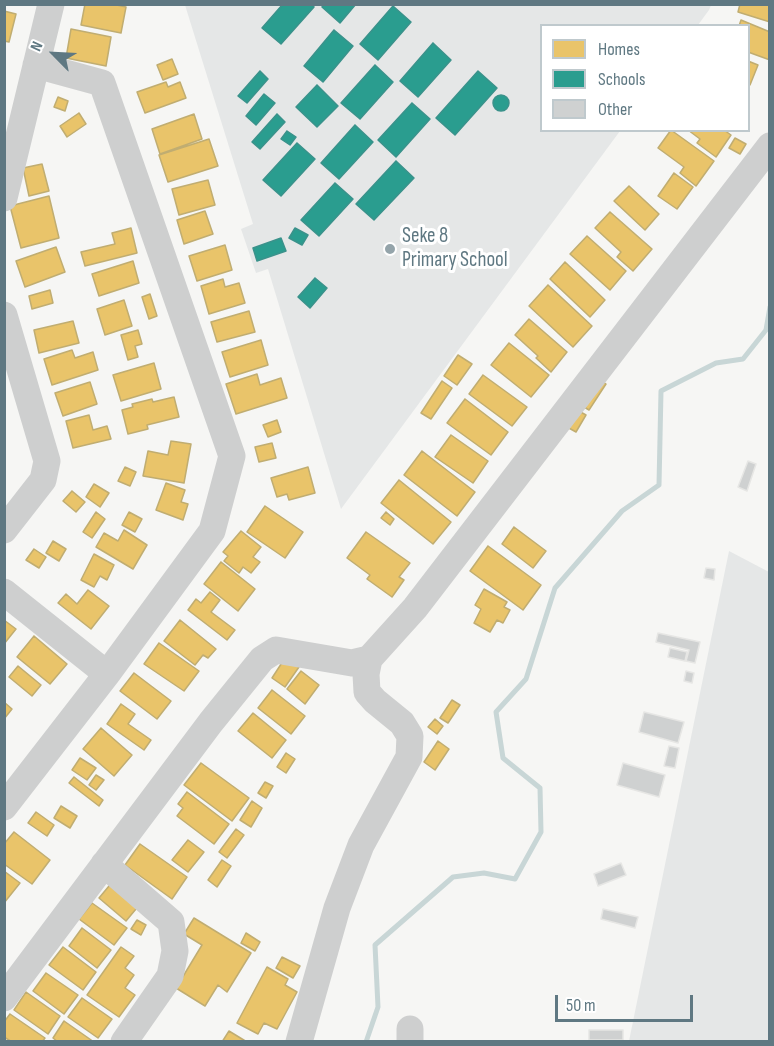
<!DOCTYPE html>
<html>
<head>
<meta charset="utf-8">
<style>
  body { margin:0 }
  #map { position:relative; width:774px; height:1046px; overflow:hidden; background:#f6f6f4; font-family:"Sofia Sans Condensed",sans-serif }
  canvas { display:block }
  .frame { position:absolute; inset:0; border:6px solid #5f7882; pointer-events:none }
  .legend { position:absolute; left:540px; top:24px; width:210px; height:108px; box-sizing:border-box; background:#fff; border:2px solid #bfc9cd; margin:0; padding:8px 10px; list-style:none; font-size:18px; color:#5f7882 }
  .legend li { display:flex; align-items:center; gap:12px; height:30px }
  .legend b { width:30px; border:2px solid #bfc9cd }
  .north { position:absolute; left:24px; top:24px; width:60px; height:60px; -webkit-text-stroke:4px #fff; paint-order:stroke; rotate:294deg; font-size:16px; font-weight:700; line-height:24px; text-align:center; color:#5f7882 }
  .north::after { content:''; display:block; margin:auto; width:21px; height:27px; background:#5f7882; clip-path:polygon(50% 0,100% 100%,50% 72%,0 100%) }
  .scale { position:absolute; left:555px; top:995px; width:138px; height:27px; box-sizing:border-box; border:3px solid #5f7882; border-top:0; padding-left:8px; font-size:18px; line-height:21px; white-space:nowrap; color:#5f7882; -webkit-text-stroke:4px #fff; paint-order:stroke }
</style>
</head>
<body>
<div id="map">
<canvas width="774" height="1046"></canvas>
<div class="frame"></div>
<ul class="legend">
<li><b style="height:16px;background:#e9c46a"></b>Homes</li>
<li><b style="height:16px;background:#2a9d8f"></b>Schools</li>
<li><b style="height:16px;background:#cfd1d1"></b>Other</li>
</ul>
<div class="north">N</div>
<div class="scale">50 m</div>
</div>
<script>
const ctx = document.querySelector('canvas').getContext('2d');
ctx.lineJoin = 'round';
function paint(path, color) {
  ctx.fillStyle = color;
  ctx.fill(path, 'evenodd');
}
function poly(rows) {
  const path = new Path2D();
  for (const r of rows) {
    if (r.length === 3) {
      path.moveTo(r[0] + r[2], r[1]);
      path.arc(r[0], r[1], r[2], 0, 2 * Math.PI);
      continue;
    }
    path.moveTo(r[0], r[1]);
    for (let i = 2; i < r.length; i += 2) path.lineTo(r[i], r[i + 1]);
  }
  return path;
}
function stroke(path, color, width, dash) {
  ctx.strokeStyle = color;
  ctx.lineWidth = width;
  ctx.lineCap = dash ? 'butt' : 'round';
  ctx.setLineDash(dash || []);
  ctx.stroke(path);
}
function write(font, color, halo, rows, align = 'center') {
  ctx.font = font + ' "Sofia Sans Condensed",sans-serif';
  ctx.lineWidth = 6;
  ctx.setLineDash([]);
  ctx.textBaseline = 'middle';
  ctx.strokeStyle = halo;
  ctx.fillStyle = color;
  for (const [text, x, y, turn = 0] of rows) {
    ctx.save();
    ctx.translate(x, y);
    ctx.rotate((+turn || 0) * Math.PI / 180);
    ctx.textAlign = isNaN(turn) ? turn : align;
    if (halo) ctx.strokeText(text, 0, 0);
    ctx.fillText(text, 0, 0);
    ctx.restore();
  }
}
paint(poly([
  [185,5,711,5,709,10,698,25,542,26,542,130,620,131,341,509,268,269,256,273,241,229,253,224],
  [729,551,769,572,769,1041,629,1041]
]), '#e5e7e7');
const homes = poly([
  [85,4,112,4,126,7,121,33,81,25,85,4],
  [740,4,770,4,770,22,738,12,740,4],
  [4,11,16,14,9,42,4,41,4,11],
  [741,20,770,32,770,60,748,52,748,26,739,26,741,20],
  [71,29,111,37,106,66,66,58,71,29],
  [172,59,178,74,163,80,157,65,172,59],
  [748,61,758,65,750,85,748,84,748,61],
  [166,82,168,87,180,82,186,98,145,113,137,92,166,82],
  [58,97,68,101,65,111,54,107,58,97],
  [79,113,86,124,67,137,60,126,79,113],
  [194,114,202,139,160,154,152,129,194,114],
  [671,130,714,161,696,186,680,173,684,167,658,148,671,130],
  [688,130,724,130,731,135,716,157,697,143,700,139,688,130],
  [735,138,746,144,740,154,729,148,735,138],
  [209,139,218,166,168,182,159,155,209,139],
  [42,164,49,191,29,196,23,168,42,164],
  [674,173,693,187,677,209,658,196,674,173],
  [208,180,215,205,179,215,172,189,208,180],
  [629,186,659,214,645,230,614,201,629,186],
  [49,196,59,238,21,248,10,206,49,196],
  [205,211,213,234,184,244,177,220,205,211],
  [610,212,652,249,633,271,617,257,621,252,595,228,610,212],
  [131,228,137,253,85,266,81,252,115,244,112,233,131,228],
  [587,236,626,271,610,290,570,254,587,236],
  [225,245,232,270,197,281,189,256,225,245],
  [56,247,65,272,25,287,16,261,56,247],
  [133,261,139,283,99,296,92,274,133,261],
  [565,262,605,300,590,317,550,279,565,262],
  [223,279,225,287,239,283,245,303,209,314,201,286,223,279],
  [548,285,592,326,573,347,529,306,548,285],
  [50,290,53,303,32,309,29,296,50,290],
  [150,294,157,316,149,319,142,297,150,294],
  [124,300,132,326,105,335,97,309,124,300],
  [249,311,255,332,217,342,211,322,249,311],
  [529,319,567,352,551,372,536,358,538,356,515,335,529,319],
  [73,321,79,343,39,353,34,330,73,321],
  [138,330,142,344,135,346,138,357,128,360,121,335,138,330],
  [261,340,268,365,230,377,222,352,261,340],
  [509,343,549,375,531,397,491,365,509,343],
  [72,350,75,358,93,352,98,370,52,385,44,359,72,350],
  [458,355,472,364,457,385,444,376,458,355],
  [154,363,161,389,121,401,113,375,154,363],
  [257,374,260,385,281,378,287,398,236,414,226,384,257,374],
  [483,375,527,407,512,426,469,394,483,375],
  [596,377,606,384,589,410,579,404,596,377],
  [442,381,452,388,431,419,421,413,442,381],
  [90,382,97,404,63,416,55,393,90,382],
  [174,397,179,417,147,425,148,429,128,434,122,410,133,407,132,404,152,399,153,402,174,397],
  [465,399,508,432,491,455,447,423,465,399],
  [577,410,586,415,576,432,567,427,577,410],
  [89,415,93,430,107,426,111,439,73,448,66,421,89,415],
  [277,420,281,432,268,437,263,425,277,420],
  [451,435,488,461,473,483,435,457,451,435],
  [171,441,191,444,184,483,143,476,148,451,168,455,171,441],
  [272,443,276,458,259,462,255,447,272,443],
  [422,451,475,492,457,516,404,475,422,451],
  [125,467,136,472,130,486,118,481,125,467],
  [308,467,315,493,289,500,287,494,277,497,271,478,308,467],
  [399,480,451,522,433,544,381,503,399,480],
  [166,483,185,490,181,502,188,504,183,520,156,510,166,483],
  [94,484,109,493,100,507,86,497,94,484],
  [72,491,85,502,76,512,63,501,72,491],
  [265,506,303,532,285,558,247,532,265,506],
  [96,512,105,519,92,538,83,532,96,512],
  [129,512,142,519,135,532,122,525,129,512],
  [386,512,394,519,390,525,381,518,386,512],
  [514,527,546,551,533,568,502,544,514,527],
  [124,530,147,545,133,569,96,547,104,533,118,541,124,530],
  [241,531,261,547,253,557,260,562,251,573,243,567,239,573,224,561,228,556,223,552,241,531],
  [366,532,410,563,399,577,404,580,392,597,367,579,370,575,347,558,366,532],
  [53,541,66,549,59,561,46,553,53,541],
  [488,546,541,585,523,610,470,571,488,546],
  [34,549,46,557,39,568,26,560,34,549],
  [94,554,114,565,107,580,100,576,94,587,81,580,94,554],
  [221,562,255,589,238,611,204,584,221,562],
  [484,589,507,602,504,607,510,610,503,623,497,620,490,632,474,623,481,609,475,605,484,589],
  [88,590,109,606,91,629,58,603,66,594,77,604,88,590],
  [210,592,220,600,211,612,235,630,227,640,188,610,196,599,201,603,210,592],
  [4,620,16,629,4,644,4,620],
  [180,620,216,649,208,658,203,655,195,665,164,641,180,620],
  [34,636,67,664,50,684,17,657,34,636],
  [159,643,199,671,184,691,144,664,159,643],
  [285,658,299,667,285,687,272,678,285,658],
  [18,666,41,685,32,696,9,677,18,666],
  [301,671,319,685,305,704,287,689,301,671],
  [134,673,171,701,157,719,120,691,134,673],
  [272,690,305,716,291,734,258,708,272,690],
  [452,700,460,705,448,723,440,718,452,700],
  [4,702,12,709,4,719,4,702],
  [121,704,135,714,128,724,151,740,144,750,107,724,121,704],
  [253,713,286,740,272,758,238,731,253,713],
  [435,719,443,726,437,734,428,727,435,719],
  [101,728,132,755,114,776,83,749,101,728],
  [438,741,449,749,435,770,424,762,438,741],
  [286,753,295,759,286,773,277,767,286,753],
  [80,758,96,768,87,780,72,770,80,758],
  [201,763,249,798,232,821,184,785,201,763],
  [96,775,104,780,96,790,89,785,96,775],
  [74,777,103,800,99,806,69,783,74,777],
  [265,782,273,786,266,798,258,793,265,782],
  [187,792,229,824,214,844,177,816,183,808,178,804,187,792],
  [252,801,262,808,251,827,240,820,252,801],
  [61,806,77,816,70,828,54,818,61,806],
  [36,812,54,825,47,836,28,823,36,812],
  [236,829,244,835,227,858,219,852,236,829],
  [14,832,50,860,32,884,4,864,4,844,14,832],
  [188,840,204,852,188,872,172,860,188,840],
  [140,844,187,877,172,899,125,865,140,844],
  [222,860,231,866,217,887,208,880,222,860],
  [4,871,20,883,4,903,4,871],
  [114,880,141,903,126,921,99,898,114,880],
  [92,903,127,928,114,945,79,919,92,903],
  [194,918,251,953,227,992,218,985,205,1006,176,988,202,945,184,934,194,918],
  [137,920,146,925,141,935,131,929,137,920],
  [82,928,111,950,97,968,69,946,82,928],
  [246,933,260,942,255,951,241,943,246,933],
  [63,947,96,972,83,990,49,965,63,947],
  [121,947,134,956,125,968,134,975,125,988,135,995,119,1017,87,995,121,947],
  [282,957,300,966,293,978,276,968,282,957],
  [267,967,288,979,285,985,297,992,277,1029,264,1023,258,1034,237,1023,267,967],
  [46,973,78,995,64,1014,33,991,46,973],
  [26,992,60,1016,48,1034,14,1010,26,992],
  [82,998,112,1019,98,1038,68,1017,82,998],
  [10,1014,45,1038,42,1042,12,1042,4,1037,4,1022,10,1014],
  [64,1021,94,1042,58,1042,53,1038,64,1021],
  [229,1031,247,1042,222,1042,229,1031]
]);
paint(homes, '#e9c46a');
stroke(homes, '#c0ad71', 1.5);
const schools = poly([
  [283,4,312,4,314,7,281,44,262,28,283,4],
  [324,4,356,4,340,23,322,7,324,4],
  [393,6,411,22,378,60,360,44,393,6],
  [334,30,353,46,323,82,304,66,334,30],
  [433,43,451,60,418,97,400,81,433,43],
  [375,65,393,82,360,119,341,103,375,65],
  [260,71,268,79,247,103,238,96,260,71],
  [478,71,497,88,455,135,436,118,478,71],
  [317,85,338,106,317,127,296,107,317,85],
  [264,94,275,103,256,125,246,116,264,94],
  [501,103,8],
  [412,103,430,119,396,157,378,140,412,103],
  [277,114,285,122,260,149,252,142,277,114],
  [355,125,373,142,339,179,321,163,355,125],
  [287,131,296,137,290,145,281,139,287,131],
  [297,143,315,159,281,196,263,180,297,143],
  [396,161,414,178,374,220,356,204,396,161],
  [335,183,353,199,319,236,301,220,335,183],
  [295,228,308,235,302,245,289,238,295,228],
  [281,238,286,251,257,261,253,248,281,238],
  [315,278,327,288,310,308,298,297,315,278]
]);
paint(schools, '#2a9d8f');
stroke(schools, '#3a928b', 1.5);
stroke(poly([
  [366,1042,378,1007,375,945,453,877,484,873,515,879,541,832,540,788,503,758,496,712,526,679,555,588,622,511,659,485,661,391,716,363,743,359,766,330,770,307]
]), '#c8d6d6', 5);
const building = poly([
  [748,461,756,464,747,491,738,487,748,461],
  [706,568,715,569,714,580,704,578,706,568],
  [658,633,700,642,695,663,686,661,689,650,656,642,658,633],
  [670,648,687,652,685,661,668,657,670,648],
  [686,671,694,673,692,683,684,681,686,671],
  [644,712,684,722,678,743,639,732,644,712],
  [669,746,679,748,675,768,664,766,669,746],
  [623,763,665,775,659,797,617,785,623,763],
  [621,863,626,875,598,886,594,874,621,863],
  [603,909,638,917,635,928,601,919,603,909],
  [589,1030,623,1030,623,1040,589,1040,589,1030]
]);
paint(building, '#cfd1d1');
stroke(building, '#e6e6e4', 1.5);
stroke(poly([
  [4,198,51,4],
  [4,315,47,461,43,480,4,530],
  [4,592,107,674],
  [4,807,107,674,212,531,232,456,102,83,36,65],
  [104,864,171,922,175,951,170,976,124,1042],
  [4,998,211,722,262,659,276,650,352,663,369,659,415,608,770,146],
  [410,1029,410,1042],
  [299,1042,337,908,361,845,409,757,410,736,402,723,375,701,367,692,366,674,369,659]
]), '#cecfcf', 27);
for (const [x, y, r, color] of [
  [390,249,6,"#94a4aa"]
]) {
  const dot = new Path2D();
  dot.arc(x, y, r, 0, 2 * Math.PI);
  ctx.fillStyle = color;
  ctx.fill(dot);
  stroke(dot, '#fff', 2);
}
write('21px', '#5f7882', '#fff', [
  ["Seke 8",402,237],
  ["Primary School",402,261]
], 'left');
</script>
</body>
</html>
